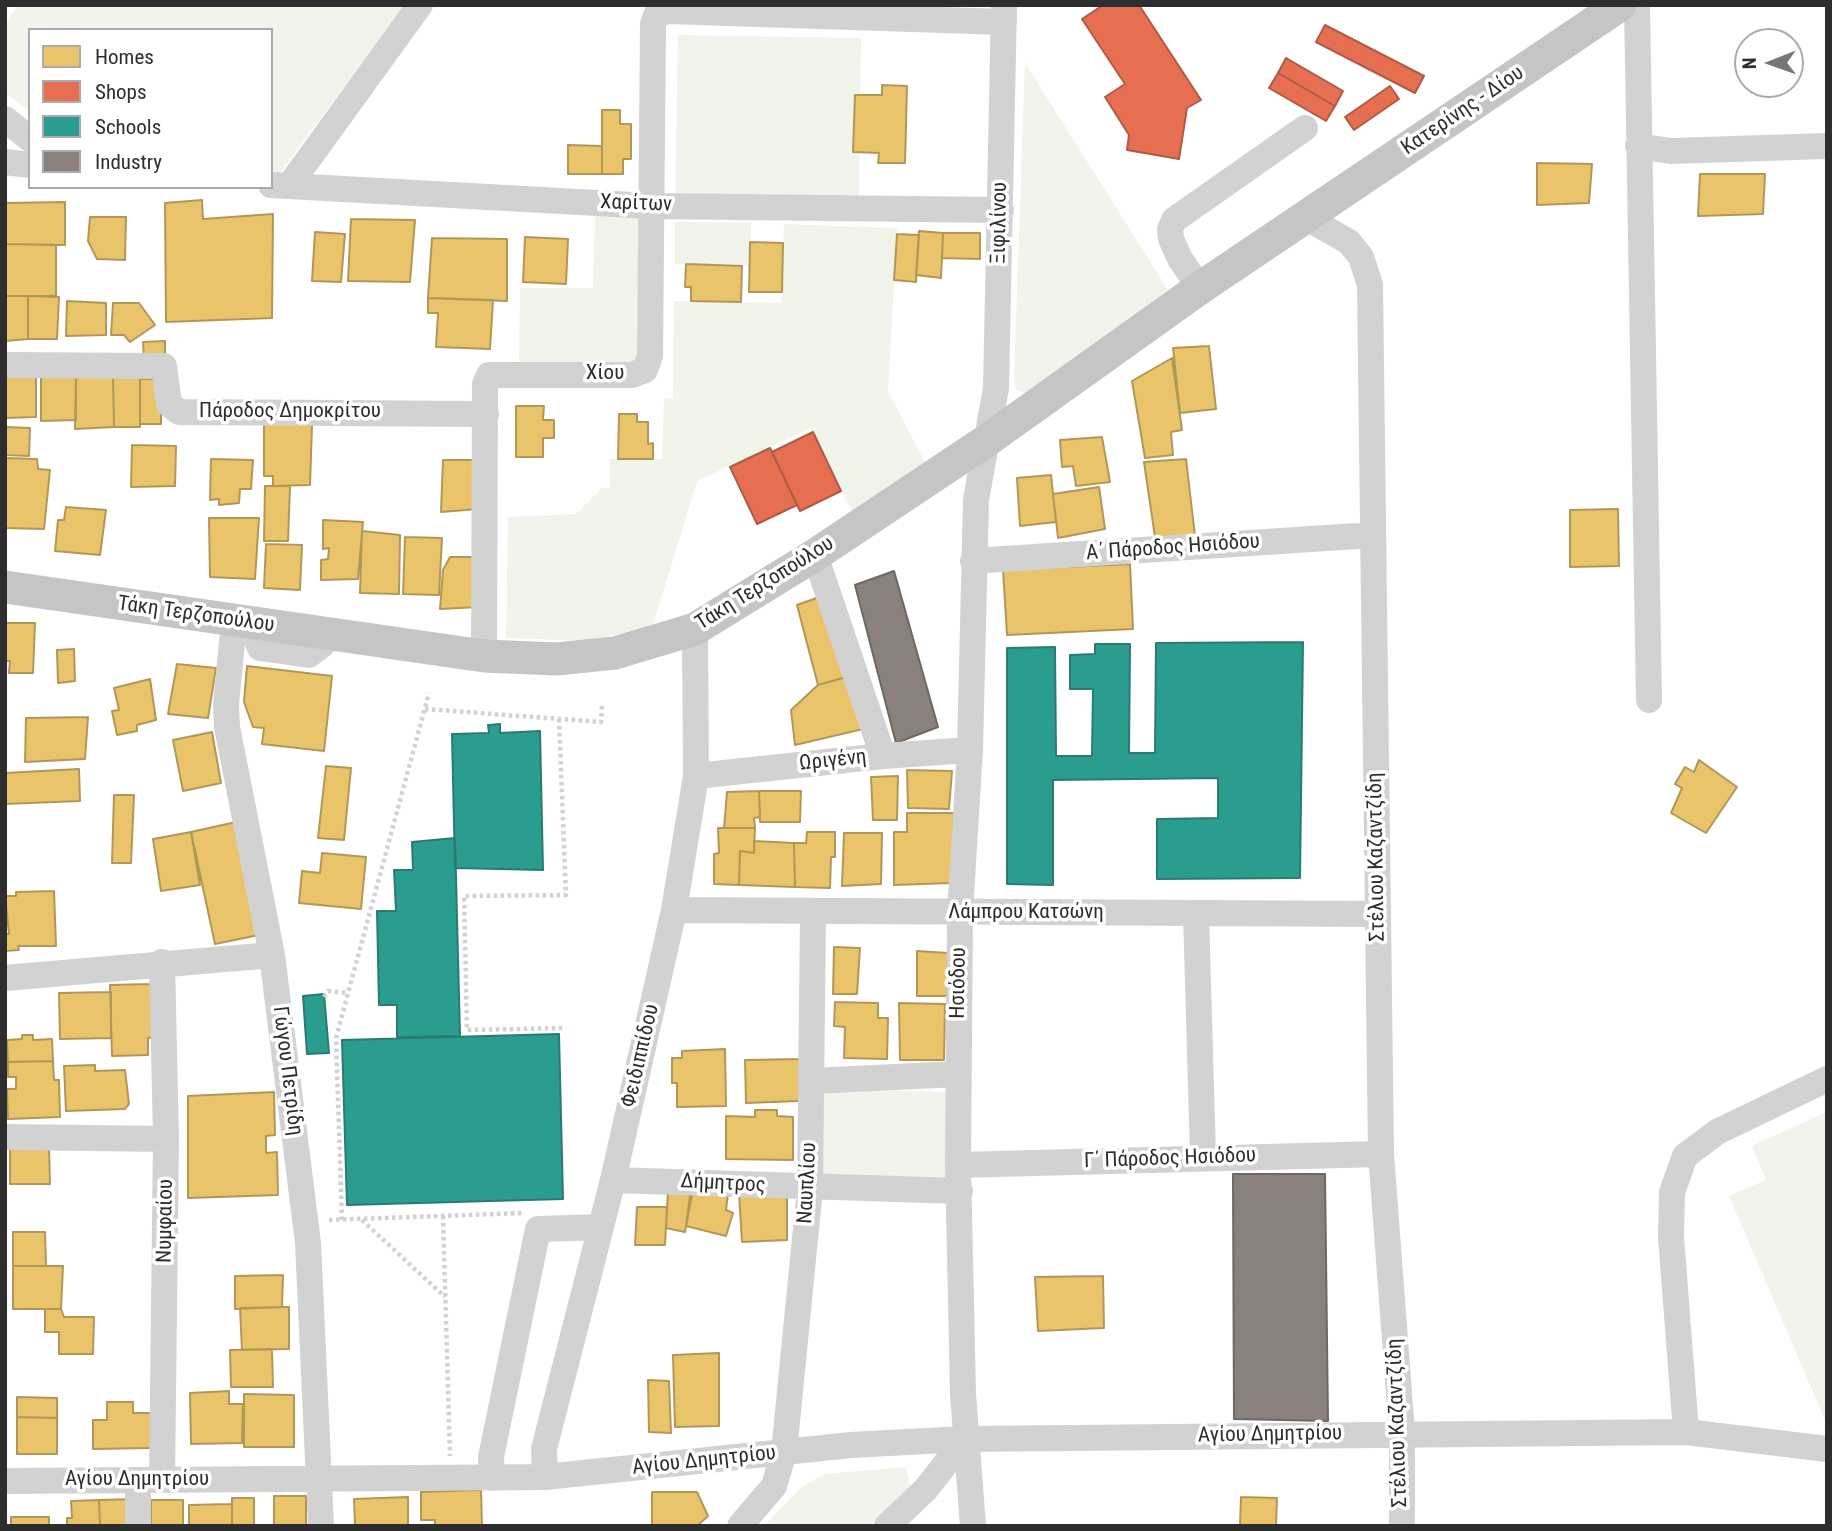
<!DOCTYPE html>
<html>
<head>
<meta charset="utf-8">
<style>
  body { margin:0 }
  #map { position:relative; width:1832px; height:1531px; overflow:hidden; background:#fff; font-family:"Roboto Condensed",sans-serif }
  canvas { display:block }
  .frame { position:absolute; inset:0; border:7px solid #2d2d2d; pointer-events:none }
  .legend { position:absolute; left:28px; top:28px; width:245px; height:161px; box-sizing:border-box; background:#fff; border:2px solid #ababab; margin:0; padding:9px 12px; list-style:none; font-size:21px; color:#2d2d2d }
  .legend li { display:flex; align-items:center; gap:14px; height:35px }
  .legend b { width:35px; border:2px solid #ababab }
  .north { position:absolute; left:1734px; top:28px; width:70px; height:70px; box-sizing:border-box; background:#fff; border:2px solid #ababab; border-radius:50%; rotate:269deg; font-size:19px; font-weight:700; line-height:28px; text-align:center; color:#2d2d2d }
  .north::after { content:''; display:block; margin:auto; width:24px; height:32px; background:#767676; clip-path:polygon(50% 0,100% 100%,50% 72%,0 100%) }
</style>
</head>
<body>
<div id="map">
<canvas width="1832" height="1531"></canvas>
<div class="frame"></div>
<ul class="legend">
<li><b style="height:19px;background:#e9c46a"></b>Homes</li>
<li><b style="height:19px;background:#e76f51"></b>Shops</li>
<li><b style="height:19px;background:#2a9d8f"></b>Schools</li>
<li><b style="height:19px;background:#8a817c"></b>Industry</li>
</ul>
<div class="north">N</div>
</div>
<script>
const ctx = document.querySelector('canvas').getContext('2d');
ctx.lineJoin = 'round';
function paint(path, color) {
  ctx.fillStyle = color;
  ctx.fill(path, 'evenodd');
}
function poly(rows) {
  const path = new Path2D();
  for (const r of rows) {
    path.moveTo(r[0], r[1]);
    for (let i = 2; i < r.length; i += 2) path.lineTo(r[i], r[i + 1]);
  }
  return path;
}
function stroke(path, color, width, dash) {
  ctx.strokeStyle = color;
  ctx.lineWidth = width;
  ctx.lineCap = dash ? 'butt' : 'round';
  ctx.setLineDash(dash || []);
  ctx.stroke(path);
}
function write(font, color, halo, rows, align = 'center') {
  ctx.font = font + ' "Roboto Condensed",sans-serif';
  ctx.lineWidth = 7;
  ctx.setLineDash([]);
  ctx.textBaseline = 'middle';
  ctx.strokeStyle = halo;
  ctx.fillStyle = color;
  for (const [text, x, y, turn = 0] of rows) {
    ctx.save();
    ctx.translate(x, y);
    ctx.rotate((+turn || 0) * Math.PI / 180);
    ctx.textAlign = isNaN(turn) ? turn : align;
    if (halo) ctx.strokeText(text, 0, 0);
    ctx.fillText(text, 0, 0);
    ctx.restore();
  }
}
paint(poly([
  [18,5,405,5,276,178,271,175,271,30,30,30,30,112,5,92,5,25],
  [678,35,861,38,859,203,675,200],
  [1025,63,1168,290,1027,393,1016,390,1014,379],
  [595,214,640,214,639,349,636,359,627,365,519,365,520,288,593,288],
  [675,222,751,223,750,266,675,264],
  [784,224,897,228,888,392,926,464,852,512,811,428,697,481,652,628,585,641,506,638,508,517,576,514,602,488,610,487,610,459,662,459,664,399,673,398,674,301,781,303],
  [821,1089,951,1092,948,1186,820,1180],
  [1827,1112,1827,1425,1729,1196,1766,1180,1752,1146],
  [906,1467,910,1486,869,1526,764,1526,803,1486,825,1474]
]), '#f0f4eb');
const homes = poly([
  [882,85,907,86,905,163,878,163,879,153,853,152,855,95,882,95,882,85],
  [602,110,620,110,620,124,631,124,631,159,623,159,623,174,602,174,602,110],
  [568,145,602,146,602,174,568,174,568,145],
  [1537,163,1592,164,1589,203,1537,205,1537,163],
  [1700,174,1765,174,1763,214,1698,216,1700,174],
  [202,200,203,219,273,214,272,318,166,322,165,203,202,200],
  [65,202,65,245,5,244,5,203,65,202],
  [90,217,126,217,125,260,97,259,88,241,90,217],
  [351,219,415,220,410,282,348,281,351,219],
  [919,231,943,233,941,278,916,275,919,231],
  [315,232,345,234,341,282,312,281,315,232],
  [943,233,980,233,980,259,942,258,943,233],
  [897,234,919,235,916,282,894,280,897,234],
  [525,237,568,239,566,284,523,282,525,237],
  [432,238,507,239,507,301,428,298,432,238],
  [750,242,783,243,782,292,749,292,750,242],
  [5,244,56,245,56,296,5,296,5,244],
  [686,264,742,266,741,302,691,301,691,287,685,287,686,264],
  [5,296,28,296,28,339,5,341,5,296],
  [28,296,59,297,57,339,28,339,28,296],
  [428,298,493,300,490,349,436,347,438,313,428,313,428,298],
  [67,301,106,303,106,335,66,336,67,301],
  [113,303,139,303,155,325,130,342,124,335,111,335,113,303],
  [165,341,165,359,144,360,143,342,165,341],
  [1209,346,1216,409,1180,413,1173,348,1209,346],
  [1172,358,1182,430,1171,432,1173,455,1145,458,1132,381,1172,358],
  [36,375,36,417,5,418,5,376,36,375],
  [41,375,76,376,76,420,41,421,41,375],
  [113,375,140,375,140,427,114,427,113,375],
  [113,375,114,427,75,429,76,376,113,375],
  [140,379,161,379,161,424,140,424,140,379],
  [516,406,544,406,543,420,554,420,554,438,543,438,543,457,516,457,516,406],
  [619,414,637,414,637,422,648,422,648,444,653,443,653,459,618,459,619,414],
  [264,420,312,425,310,485,273,486,273,476,264,476,264,420],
  [5,427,30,428,29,456,5,455,5,427],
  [1102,437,1110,482,1076,486,1073,466,1062,467,1060,440,1102,437],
  [132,445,176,446,175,486,131,487,132,445],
  [5,458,37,459,38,469,50,470,44,529,5,528,5,458],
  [211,459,253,460,251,489,240,489,239,503,219,505,219,499,210,500,211,459],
  [1186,459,1195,536,1155,537,1144,462,1186,459],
  [443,460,481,460,478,509,441,512,443,460],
  [1051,475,1056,522,1020,526,1017,478,1051,475],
  [265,486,290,486,288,541,264,541,265,486],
  [1099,487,1105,529,1058,538,1053,494,1099,487],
  [66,507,106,510,100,555,55,551,58,520,64,520,66,507],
  [1618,509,1619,566,1570,567,1570,510,1618,509],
  [209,518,259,518,255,579,210,577,209,518],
  [323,520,363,522,358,579,321,580,321,560,328,559,329,548,323,549,323,520],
  [362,531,400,535,399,594,360,593,362,531],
  [405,537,442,538,439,595,403,594,405,537],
  [266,544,302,545,300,590,264,588,266,544],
  [450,557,481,557,479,607,440,609,443,570,450,557],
  [1130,564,1133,629,1007,635,1003,570,1130,564],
  [825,595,850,676,818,685,797,605,825,595],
  [5,623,35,623,33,673,9,673,10,661,5,661,5,623],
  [74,649,75,681,58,683,57,650,74,649],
  [177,664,216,668,208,718,168,714,177,664],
  [247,666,332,676,324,751,262,744,264,728,253,727,244,702,247,666],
  [850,676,863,729,795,745,791,710,818,685,850,676],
  [150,679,156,720,137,725,137,731,117,735,112,711,119,710,114,688,150,679],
  [88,717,85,759,25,762,26,718,88,717],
  [212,732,221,783,183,791,173,740,212,732],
  [1699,760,1737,787,1706,833,1671,813,1682,788,1675,784,1685,767,1694,772,1699,760],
  [326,766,351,768,344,840,318,838,326,766],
  [79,769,80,801,5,804,5,773,79,769],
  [907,770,952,771,949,809,908,808,907,770],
  [898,776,897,820,873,820,871,777,898,776],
  [759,791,760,817,754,818,755,828,724,828,727,792,759,791],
  [759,791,801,791,800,822,760,822,759,791],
  [114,795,134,795,131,863,112,863,114,795],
  [907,813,954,813,951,883,894,885,894,832,907,832,907,813],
  [236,822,259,935,215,944,191,832,236,822],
  [718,828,755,828,754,853,740,851,739,885,714,884,714,854,719,853,718,828],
  [191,832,200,885,161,891,153,839,191,832],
  [807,832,835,832,835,857,831,857,830,888,795,887,794,843,806,843,807,832],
  [844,833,882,833,881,884,842,886,844,833],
  [754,841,794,843,795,887,739,885,740,851,754,853,754,841],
  [322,853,366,857,361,909,299,903,302,871,320,873,322,853],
  [54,891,56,946,18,946,19,950,5,951,5,934,9,934,5,896,16,896,16,892,54,891],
  [834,947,860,948,857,994,833,994,834,947],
  [917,951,948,953,947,996,917,996,917,951],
  [151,984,157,1037,148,1038,148,1055,112,1056,110,985,151,984],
  [111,992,111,1038,60,1039,59,993,111,992],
  [835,1002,878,1003,878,1018,888,1018,887,1059,844,1058,845,1027,834,1026,835,1002],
  [899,1003,945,1004,944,1060,900,1060,899,1003],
  [22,1035,33,1035,33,1040,52,1039,53,1061,8,1062,7,1040,22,1039,22,1035],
  [725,1049,726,1106,677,1107,677,1083,672,1083,672,1058,682,1058,682,1051,725,1049],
  [801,1059,799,1101,746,1103,745,1060,801,1059],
  [53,1061,54,1080,59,1080,60,1117,8,1119,7,1089,16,1089,16,1077,8,1077,8,1062,53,1061],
  [95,1065,95,1071,125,1070,129,1104,125,1109,66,1111,64,1066,95,1065],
  [274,1092,275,1135,266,1136,266,1153,277,1152,278,1195,188,1198,188,1096,274,1092],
  [755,1110,777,1110,777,1116,793,1117,793,1160,726,1159,726,1116,755,1117,755,1110],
  [49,1147,50,1184,10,1184,10,1148,49,1147],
  [691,1189,728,1194,726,1210,733,1213,726,1236,686,1226,691,1189],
  [668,1191,692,1194,685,1232,666,1228,668,1191],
  [739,1194,787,1194,787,1240,742,1242,739,1194],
  [637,1207,667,1207,665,1245,635,1245,637,1207],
  [13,1232,45,1232,46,1266,13,1266,13,1232],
  [13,1266,63,1266,61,1309,13,1309,13,1266],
  [283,1275,282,1307,235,1309,235,1276,283,1275],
  [1103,1276,1104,1328,1038,1331,1035,1277,1103,1276],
  [282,1307,289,1307,289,1349,242,1350,240,1308,282,1307],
  [45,1309,61,1309,64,1317,94,1317,93,1354,59,1354,59,1332,45,1332,45,1309],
  [272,1349,273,1387,231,1387,230,1350,272,1349],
  [719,1353,719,1426,675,1427,673,1355,719,1353],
  [648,1380,669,1381,671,1433,649,1432,648,1380],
  [229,1391,229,1404,243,1404,242,1443,191,1444,190,1393,229,1391],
  [244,1394,294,1395,294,1447,244,1447,244,1394],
  [17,1397,57,1398,57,1418,17,1417,17,1397],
  [107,1402,133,1402,133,1413,151,1413,151,1448,93,1449,93,1420,107,1420,107,1402],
  [17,1417,57,1418,57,1454,17,1454,17,1417],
  [481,1490,482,1526,435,1526,435,1520,421,1520,421,1492,481,1490],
  [652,1492,697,1492,708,1516,697,1526,652,1526,652,1492],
  [274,1496,306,1496,306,1526,274,1526,274,1496],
  [408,1497,408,1526,355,1526,354,1499,408,1497],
  [1241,1497,1277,1498,1276,1526,1240,1526,1241,1497],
  [232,1498,254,1498,254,1526,232,1526,232,1498],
  [133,1499,133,1526,100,1526,99,1500,133,1499],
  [99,1500,100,1526,67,1526,67,1518,72,1518,71,1501,99,1500],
  [151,1500,183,1500,183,1526,151,1526,151,1500],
  [232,1504,232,1526,189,1526,189,1505,232,1504],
  [11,1517,49,1517,49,1526,11,1526,11,1517]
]);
paint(homes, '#e9c46a');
stroke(homes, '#b19758', 2);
const shops = poly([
  [1103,5,1139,5,1201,100,1187,108,1179,159,1127,150,1129,135,1105,97,1125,84,1082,19,1103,5],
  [1325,25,1424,76,1415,93,1316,42,1325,25],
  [1286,58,1343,91,1335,106,1278,73,1286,58],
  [1278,73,1335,106,1326,121,1269,88,1278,73],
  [1390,86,1399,99,1354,130,1345,117,1390,86],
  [813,432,841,491,800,511,772,452,813,432],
  [770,448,797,505,757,524,730,467,770,448]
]);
paint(shops, '#e76f51');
stroke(shops, '#af5b46', 2);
const schools = poly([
  [1303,642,1300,878,1157,879,1157,819,1218,818,1218,778,1053,780,1053,885,1007,884,1007,648,1055,647,1056,756,1092,756,1093,689,1070,689,1070,655,1095,654,1095,644,1130,644,1129,753,1155,753,1156,643,1303,642],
  [500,724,500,733,540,731,543,870,455,868,452,734,489,733,488,725,500,724],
  [455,838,460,1036,397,1037,397,1005,379,1005,377,911,396,911,394,870,413,870,412,842,455,838],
  [324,994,329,1053,307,1054,303,996,324,994],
  [559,1034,563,1199,347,1205,342,1040,559,1034]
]);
paint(schools, '#2a9d8f');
stroke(schools, '#2b7b72', 2);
const industry = poly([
  [894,571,938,727,896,743,855,585,894,571],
  [1233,1174,1325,1174,1328,1421,1234,1419,1233,1174]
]);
paint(industry, '#8a817c');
stroke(industry, '#6e6864', 2);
stroke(poly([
  [425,709,601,722,602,706],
  [559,719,566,895,464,896,467,1030,566,1028],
  [324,997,328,991,348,993],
  [443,1216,450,1456],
  [329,1220,523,1213],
  [342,1220,336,1038,429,693],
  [362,1220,445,1297]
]), '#d2d2d2', 4.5, [3.5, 3.5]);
stroke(poly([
  [1637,5,1649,700],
  [5,119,30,139],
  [1638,146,1671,151,1827,146],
  [5,162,30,165],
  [271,185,651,206,1001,210],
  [289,186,420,5],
  [1307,218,1349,242,1361,257,1370,285,1381,1154,1402,1433,1402,1526],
  [1200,288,1180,259,1171,239,1170,229,1174,220,1305,128],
  [5,365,164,366,169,404,179,412,486,414],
  [815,555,883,756],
  [973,561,1373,535],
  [234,621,226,705,227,727,272,955,308,1243,321,1526],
  [255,636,260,648,309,655,322,645],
  [484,656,485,384,489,375,632,375,645,370,650,356,653,24,656,15,668,11,1004,22],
  [696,776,883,756,970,750],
  [674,910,1378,914],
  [1196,913,1203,1157],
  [162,962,166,1139,162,1480],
  [5,978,272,955],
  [811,1081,958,1074],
  [5,1137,166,1139],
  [958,1165,1381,1154],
  [613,1180,960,1191],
  [1686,1432,1671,1237,1672,1192,1685,1156,1717,1132,1827,1079],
  [545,1477,544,1449,613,1180,674,910,696,776,695,629],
  [492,1478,491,1457,538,1229,600,1227],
  [138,1480,138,1526],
  [5,1481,545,1477,851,1445,965,1439,1686,1432,1827,1449],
  [740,1526,774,1486,784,1452,810,1188,813,912],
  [887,1526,926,1489,965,1439],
  [973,1526,963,1394,958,1165,960,912,970,750,976,500,996,388,1004,5]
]), '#d2d2d2', 26);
stroke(poly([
  [5,587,484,656,557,659,615,653,695,629,815,555,986,441,1200,288,1620,5]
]), '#c5c5c5', 33);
write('21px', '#2d2d2d', '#fff', [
  ["Κατερίνης - Δίου",1463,111,-34],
  ["Χαρίτων",636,204,2],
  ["Ξιφιλίνου",1000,223,-89],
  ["Χίου",605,374],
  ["Πάροδος Δημοκρίτου",290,412],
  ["Α΄ Πάροδος Ησιόδου",1173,548,-4],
  ["Τάκη Τερζοπούλου",765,584,-32],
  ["Τάκη Τερζοπούλου",196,615,8],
  ["Ωριγένη",833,761,-6],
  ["Στέλιου Καζαντζίδη",1377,857,-91],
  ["Λάμπρου Κατσώνη",1026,913],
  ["Ησιόδου",959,983,-89],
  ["Φειδιππίδου",641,1056,-77],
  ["Γώγου Πετρίδη",287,1071,83],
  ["Γ΄ Πάροδος Ησιόδου",1170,1159,-2],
  ["Ναυπλίου",808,1183,-87],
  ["Δήμητρος",723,1184,3],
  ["Νυμφαίου",166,1221,-89],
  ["Στέλιου Καζαντζίδη",1398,1423,-92],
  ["Αγίου Δημητρίου",1270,1435,-1],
  ["Αγίου Δημητρίου",704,1461,-6],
  ["Αγίου Δημητρίου",137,1480]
]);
</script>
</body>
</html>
